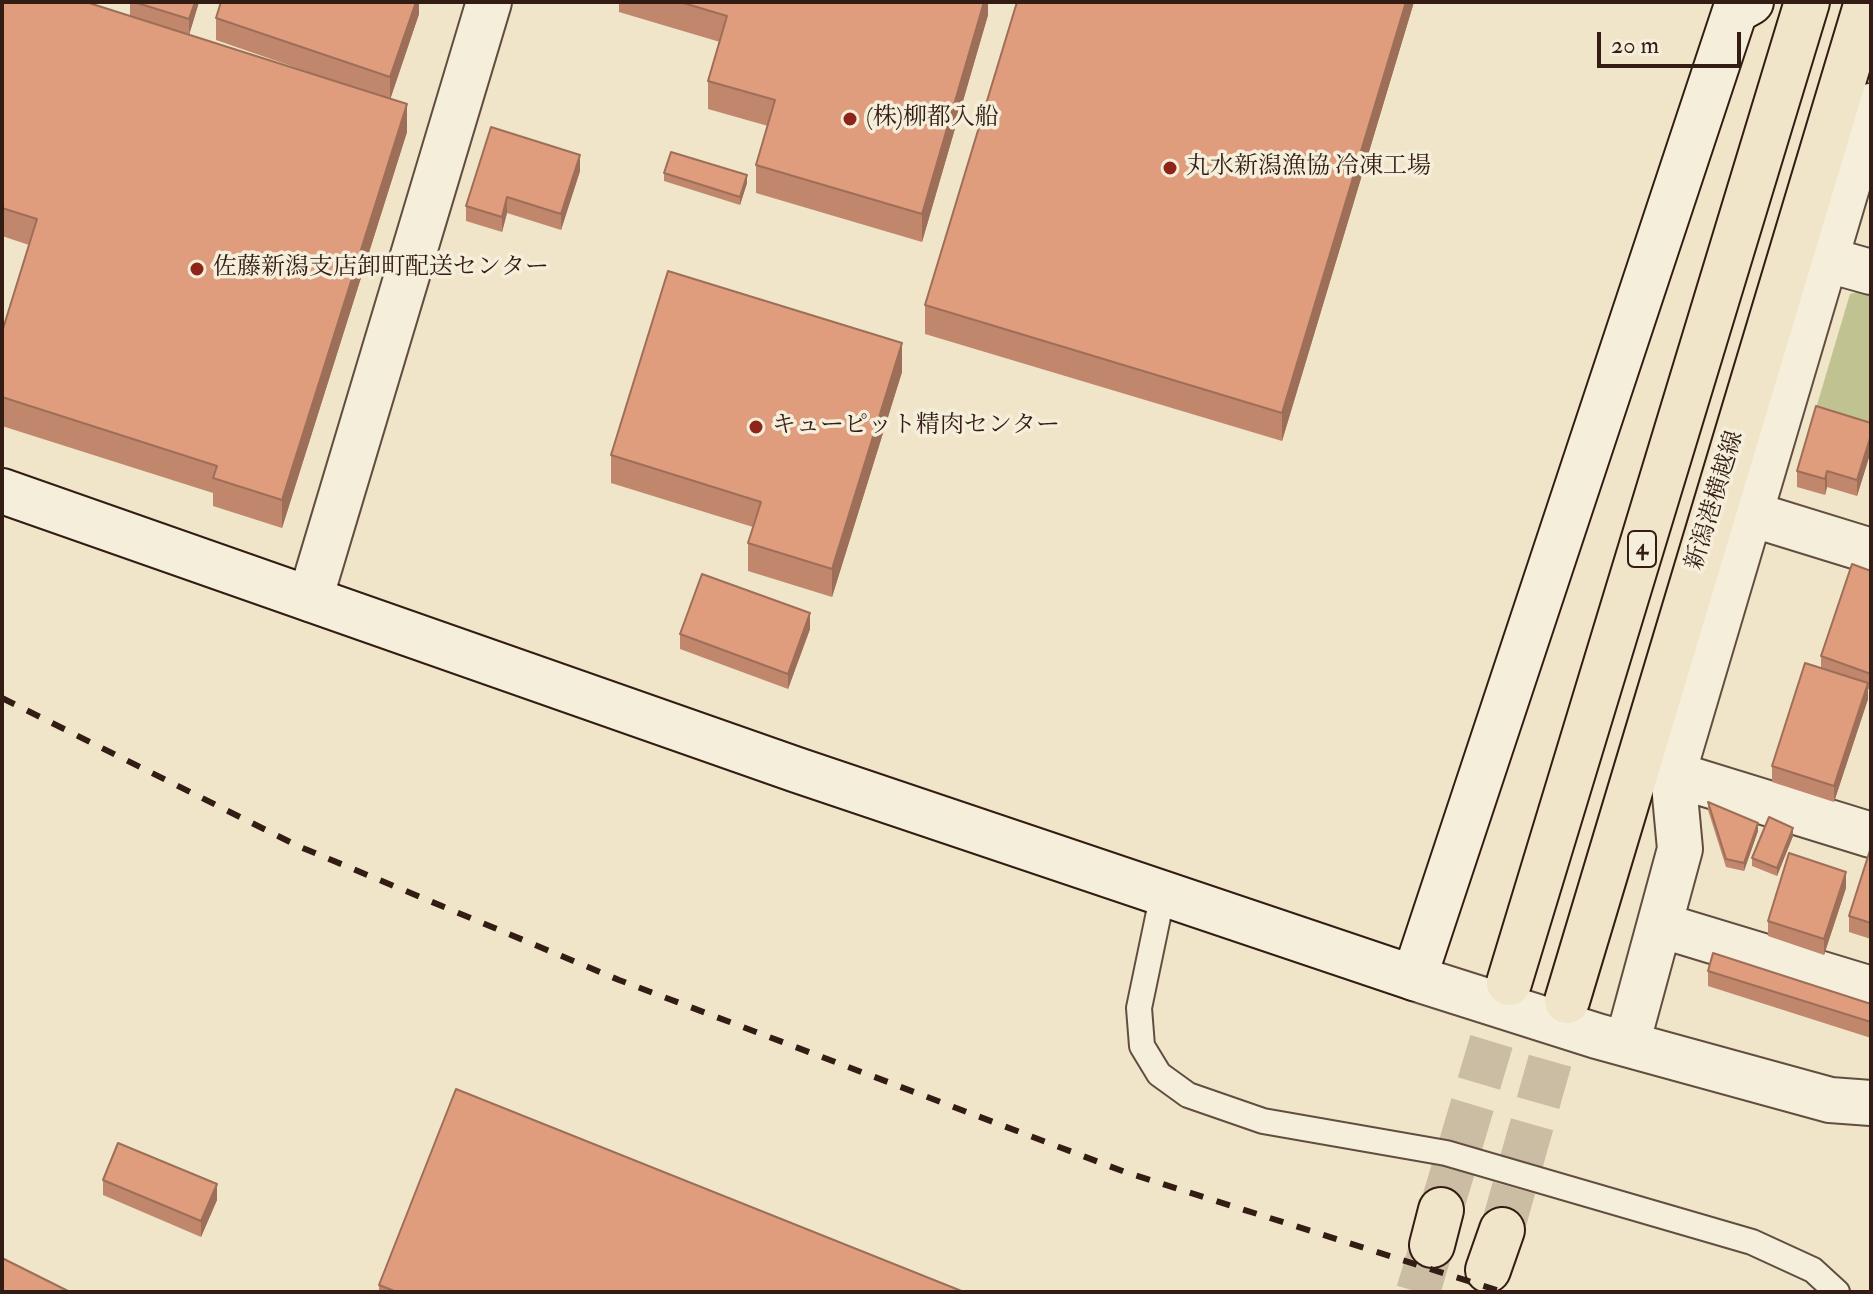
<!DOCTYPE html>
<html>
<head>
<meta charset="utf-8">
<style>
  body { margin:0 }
  #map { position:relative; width:1873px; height:1294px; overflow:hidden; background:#f0e5c8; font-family:"IM FELL Double Pica",serif }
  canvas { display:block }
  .frame { position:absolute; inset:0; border:4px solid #321c13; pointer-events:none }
  .scale { position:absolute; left:1597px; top:32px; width:144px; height:36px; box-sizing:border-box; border:4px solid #321c13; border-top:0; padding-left:10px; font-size:24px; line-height:28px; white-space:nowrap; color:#321c13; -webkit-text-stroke:6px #f5eedb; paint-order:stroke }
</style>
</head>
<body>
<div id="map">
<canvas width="1873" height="1294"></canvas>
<div class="frame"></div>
<div class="scale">20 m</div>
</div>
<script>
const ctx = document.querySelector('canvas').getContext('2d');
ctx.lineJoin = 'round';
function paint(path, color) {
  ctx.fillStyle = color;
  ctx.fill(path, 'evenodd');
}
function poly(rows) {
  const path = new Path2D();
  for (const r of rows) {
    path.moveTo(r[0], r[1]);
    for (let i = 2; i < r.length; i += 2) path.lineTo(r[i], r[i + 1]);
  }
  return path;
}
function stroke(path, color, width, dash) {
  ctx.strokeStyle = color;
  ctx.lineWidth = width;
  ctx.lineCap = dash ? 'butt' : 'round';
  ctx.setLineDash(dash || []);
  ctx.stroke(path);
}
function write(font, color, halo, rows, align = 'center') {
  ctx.font = font + ' "IM FELL Double Pica","Noto Serif JP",serif';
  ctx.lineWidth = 7;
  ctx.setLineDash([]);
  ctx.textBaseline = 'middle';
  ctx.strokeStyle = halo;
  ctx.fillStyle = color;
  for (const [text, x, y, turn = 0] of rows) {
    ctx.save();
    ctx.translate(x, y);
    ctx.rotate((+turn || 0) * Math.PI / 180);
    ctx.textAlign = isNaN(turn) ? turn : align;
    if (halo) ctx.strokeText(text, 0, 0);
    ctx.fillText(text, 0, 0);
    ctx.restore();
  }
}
paint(poly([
  [1871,288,1871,433,1814,415,1850,294]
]), '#c1c291');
stroke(poly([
  [1441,1210,1509,983],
  [1502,1230,1567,1001],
  [1418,1292,1432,1245]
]), '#cabda4', 44, [44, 22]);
const lane = poly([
  [1163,893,1139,1008,1142,1046,1159,1074,1188,1095,1263,1121,1446,1153,1752,1242,1813,1270,1837,1292]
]);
const street = poly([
  [1828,260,1871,272],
  [1751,514,1871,551],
  [310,599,489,2],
  [1673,774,1871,835],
  [1660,925,1871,989],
  [1414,978,1597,1036,1830,1100,1871,1103],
  [1627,1044,1680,849,1673,774,1871,106]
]);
const secondary = poly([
  [2,491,797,770,1414,978,1735,11,1751,2]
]);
const primary = poly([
  [1509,983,1807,2],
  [1567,1001,1867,2],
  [1432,1245,1441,1210],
  [1488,1270,1502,1230]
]);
stroke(lane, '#624e40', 28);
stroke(street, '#624e40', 48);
stroke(secondary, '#321c13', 48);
stroke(primary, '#321c13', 48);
stroke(lane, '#f5eedb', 24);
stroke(street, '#f5eedb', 44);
stroke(secondary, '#f5eedb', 44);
stroke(primary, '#f0e5c8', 44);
stroke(poly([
  [2,698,298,846,619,980,1125,1172,1503,1292]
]), '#321c13', 6, [14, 14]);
paint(poly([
  [2,2,130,16,130,2,199,2,189,35,340,83,216,40,216,18,419,2,419,14,390,99,407,132,282,528,213,506,213,493,2,426,2,332,29,245,2,236],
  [619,2,988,2,988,15,922,242,756,193,756,165,768,126,708,109,708,81,720,42,619,12],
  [1017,2,1414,2,1282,441,925,334,925,305],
  [580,171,561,230,507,213,502,232,466,221,466,206],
  [664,173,747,183,740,205,664,181],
  [902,372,832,597,748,571,748,543,753,527,611,483,611,455],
  [1871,423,1871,451,1857,496,1827,487,1825,495,1797,487,1797,471],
  [1871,490,1871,516,1869,515,1869,499],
  [1871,571,1871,690,1868,689,1868,699,1834,802,1772,782,1772,766,1821,668,1821,656],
  [810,629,788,689,680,649,680,634],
  [1708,802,1758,831,1744,871,1726,867,1708,810],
  [1793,836,1777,876,1752,866,1752,858],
  [1871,847,1871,939,1849,932,1849,916],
  [1846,888,1824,955,1768,936,1768,921],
  [1708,971,1871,1004,1871,1038,1708,986],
  [103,1180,217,1200,201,1237,103,1195],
  [379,1285,964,1292,379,1292]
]), '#c1876c');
paint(poly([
  [195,2,199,2,189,35,189,19],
  [416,2,419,2,419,14,390,100,390,77],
  [984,2,988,2,988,15,922,242,922,214],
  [1406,2,1414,2,1282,441,1282,413],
  [407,104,407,132,282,528,282,500],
  [580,155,580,171,561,230,561,214],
  [747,175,747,183,740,205,740,197],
  [507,197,507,213,502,232,502,217],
  [902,343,902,372,832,597,832,569],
  [1871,435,1871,451,1857,496,1857,480],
  [1827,471,1827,487,1825,495,1825,479],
  [810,613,810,629,788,689,788,674],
  [1868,683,1868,699,1834,802,1834,786],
  [1758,823,1758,831,1744,871,1744,863],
  [1793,828,1793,836,1777,876,1777,868],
  [1846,872,1846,888,1824,955,1824,939],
  [217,1184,217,1200,201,1237,201,1221]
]), '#9d6e58');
const building = poly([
  [2,2,86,2,407,104,282,500,213,478,217,466,2,397,2,332,37,219,2,208,2,2],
  [134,2,195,2,189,19,134,2],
  [221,2,416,2,390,77,216,18,221,2],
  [680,2,984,2,922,214,756,165,775,100,708,81,727,16,680,2],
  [1017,2,1406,2,1282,413,925,305,1017,2],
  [491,127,580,155,561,214,507,197,502,217,466,206,491,127],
  [671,152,747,175,740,197,664,173,671,152],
  [668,271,902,343,832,569,748,543,761,502,611,455,668,271],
  [1816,406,1871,423,1871,435,1857,480,1827,471,1825,479,1797,471,1816,406],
  [1852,564,1871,571,1871,674,1821,656,1852,564],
  [702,574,810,613,788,674,680,634,702,574],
  [1805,663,1868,683,1834,786,1772,766,1805,663],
  [1708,802,1758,823,1744,863,1726,859,1708,802],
  [1769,817,1793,828,1777,868,1752,858,1769,817],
  [1871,847,1871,923,1849,916,1871,847],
  [1789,853,1846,872,1824,939,1768,921,1789,853],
  [1713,953,1871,1004,1871,1022,1708,971,1713,953],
  [456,1089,964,1292,397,1292,379,1285,456,1089],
  [118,1143,217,1184,201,1221,103,1180,118,1143],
  [2,1258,70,1292,2,1292,2,1258]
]);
paint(building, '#e09d7e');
stroke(building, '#9d6e58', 2);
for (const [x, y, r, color] of [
  [850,119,8,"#8f2418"],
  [1170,168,8,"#8f2418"],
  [197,269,8,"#8f2418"],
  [756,427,8,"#8f2418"]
]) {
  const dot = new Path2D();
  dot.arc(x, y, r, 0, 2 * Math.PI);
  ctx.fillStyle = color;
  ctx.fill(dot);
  stroke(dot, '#f5eedb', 3);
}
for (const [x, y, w] of [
  [1642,549,28]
]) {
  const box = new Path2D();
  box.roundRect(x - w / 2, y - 18, w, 36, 6);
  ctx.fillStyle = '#f5eedb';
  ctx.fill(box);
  stroke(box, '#321c13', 2);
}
write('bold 22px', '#321c13', null, [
  ["4",1642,549]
]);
write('24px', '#321c13', '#f5eedb', [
  ["(株)柳都入船",866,119],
  ["丸水新潟漁協 冷凍工場",1186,168],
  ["佐藤新潟支店卸町配送センター",213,269],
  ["キューピット精肉センター",772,427]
], 'left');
write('24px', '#321c13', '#f5eedb', [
  ["新潟港横越線",1716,501,-73]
]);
</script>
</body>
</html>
